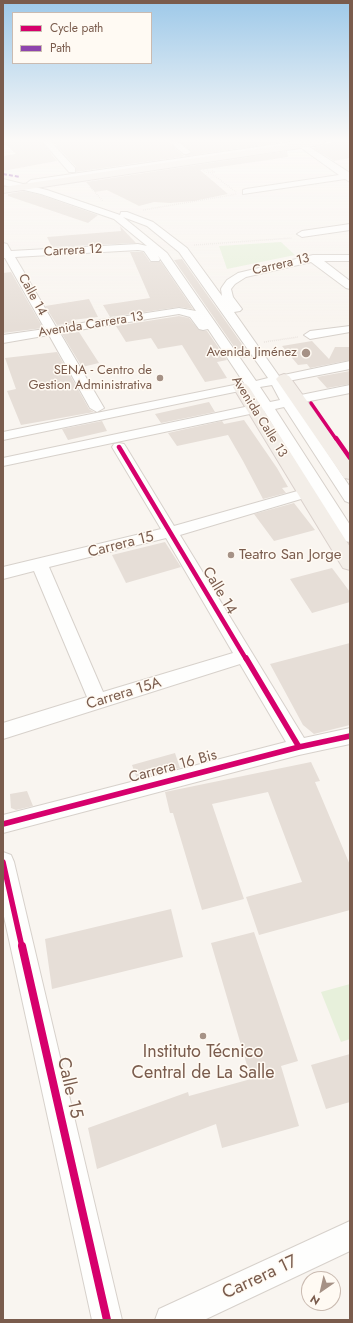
<!DOCTYPE html>
<html>
<head>
<meta charset="utf-8">
<style>
  body { margin:0 }
  #map { position:relative; width:353px; height:1323px; overflow:hidden; background:#f9f5f0; font-family:Jost,sans-serif }
  canvas { display:block }
  .frame { position:absolute; inset:0; border:4px solid #7a5c4d; pointer-events:none }
  .legend { position:absolute; left:12px; top:12px; width:140px; height:52px; box-sizing:border-box; background:#fffaf3; border:1px solid #cabbb1; margin:0; padding:5px 7px; list-style:none; font-size:12px; color:#7a5c4d }
  .legend li { display:flex; align-items:center; gap:8px; height:20px }
  .legend b { width:20px; border:1px solid #cabbb1 }
  .north { position:absolute; left:301px; top:1271px; width:40px; height:40px; box-sizing:border-box; background:#fffaf3; border:1px solid #cabbb1; border-radius:50%; rotate:214deg; font-size:11px; font-weight:700; line-height:16px; text-align:center; color:#7a5c4d }
  .north::after { content:''; display:block; margin:auto; width:14px; height:18px; background:#a69286; clip-path:polygon(50% 0,100% 100%,50% 72%,0 100%) }
</style>
</head>
<body>
<div id="map">
<canvas width="353" height="1323"></canvas>
<div class="frame"></div>
<ul class="legend">
<li><b style="height:5px;background:#d6006c"></b>Cycle path</li>
<li><b style="height:5px;background:#8e44ad"></b>Path</li>
</ul>
<div class="north">N</div>
</div>
<script>
const ctx = document.querySelector('canvas').getContext('2d');
ctx.lineJoin = 'round';
function paint(path, color) {
  ctx.fillStyle = color;
  ctx.fill(path, 'evenodd');
}
function poly(rows) {
  const path = new Path2D();
  for (const r of rows) {
    path.moveTo(r[0], r[1]);
    for (let i = 2; i < r.length; i += 2) path.lineTo(r[i], r[i + 1]);
  }
  return path;
}
function stroke(path, color, width, dash) {
  ctx.strokeStyle = color;
  ctx.lineWidth = width;
  ctx.lineCap = dash ? 'butt' : 'round';
  ctx.setLineDash(dash || []);
  ctx.stroke(path);
}
function write(font, color, halo, rows, align = 'center') {
  ctx.font = font + ' Jost,sans-serif';
  ctx.lineWidth = 3;
  ctx.setLineDash([]);
  ctx.textBaseline = 'middle';
  ctx.strokeStyle = halo;
  ctx.fillStyle = color;
  for (const [text, x, y, turn = 0] of rows) {
    ctx.save();
    ctx.translate(x, y);
    ctx.rotate((+turn || 0) * Math.PI / 180);
    ctx.textAlign = isNaN(turn) ? turn : align;
    if (halo) ctx.strokeText(text, 0, 0);
    ctx.fillText(text, 0, 0);
    ctx.restore();
  }
}
paint(poly([
  [281,242,295,255,227,269,219,246],
  [350,984,350,1039,341,1042,321,992]
]), '#e7f0db');
paint(poly([
  [3,142,42,142,57,161,3,171,3,156,16,154],
  [53,142,168,142,184,156,192,152,180,142,284,142,76,172,76,167],
  [333,142,350,142,350,158,334,161,313,148],
  [287,151,288,157,200,170,228,194,194,201,170,203,154,202,139,206,107,190,95,192,86,182],
  [24,191,41,195,98,215,88,223,8,196,8,194],
  [120,226,136,243,52,247,47,237,121,231],
  [130,252,143,252,150,262,161,262,193,309,179,307,110,317,103,305,150,298],
  [182,259,251,357,242,358,174,260],
  [11,272,43,328,3,333,3,273],
  [89,299,98,317,72,320,73,323,57,325,45,306],
  [179,316,189,318,199,330,207,331,227,360,217,362,227,378,205,382,182,345,158,349,151,338,126,342,116,326],
  [79,332,99,363,82,367,62,334],
  [312,341,329,359,335,347,350,347,350,360,310,368,307,364,298,365,282,346],
  [57,352,89,409,94,412,21,425,7,391,16,389,5,358],
  [350,371,350,384,327,388,317,377],
  [209,402,215,412,161,423,155,414],
  [244,420,277,468,288,487,282,488,286,493,263,499,243,461,228,435,177,446,168,433,222,421,224,424],
  [102,421,107,431,68,440,62,429],
  [294,503,315,530,274,541,254,514],
  [165,542,181,567,126,583,112,555],
  [332,568,350,592,350,602,312,613,290,579],
  [350,643,350,725,314,734,303,725,270,664],
  [175,753,180,768,137,779,132,765],
  [311,762,320,781,315,782,350,865,350,910,259,935,246,897,302,882,268,792,212,804,244,899,202,910,173,813,170,813,165,792],
  [27,791,33,806,16,810,11,808,10,794],
  [171,909,183,957,52,989,45,939],
  [254,932,298,1061,281,1066,299,1126,222,1148,216,1124,97,1169,88,1128,188,1092,189,1096,251,1079,211,943],
  [350,1054,350,1102,326,1109,311,1065]
]), '#e6ded7');
const minor = poly([
  [43,142,51,142,75,168,75,172,69,172,43,142],
  [169,142,178,142,191,152,187,154,184,154,169,142],
  [291,142,308,142,305,144,350,173,350,182,345,179,243,194,243,190,246,189,339,175,297,145,31,186,27,183,31,180,291,142],
  [3,179,47,190,120,215,121,212,127,212,153,222,187,248,222,296,221,289,222,287,227,280,238,273,313,255,350,255,350,261,324,261,350,281,350,289,346,288,311,262,246,277,235,284,231,289,233,297,242,309,240,311,234,312,279,376,350,361,350,369,283,382,291,397,350,385,350,393,295,404,350,487,350,503,345,501,284,407,275,409,350,525,350,542,344,541,264,411,3,466,3,458,259,404,249,389,3,440,3,432,244,383,208,329,203,330,199,329,190,317,179,314,60,333,104,408,97,412,90,408,49,335,3,343,3,335,45,329,5,258,3,258,3,243,7,244,11,251,138,244,147,246,114,219,41,194,3,185,3,179],
  [123,217,147,226,179,252,268,378,256,381,167,253,123,217],
  [138,250,144,251,151,261,159,261,160,259,158,256,159,257,196,311,179,308,56,327,15,257,138,250],
  [272,385,280,400,270,402,260,387,272,385],
  [350,224,350,230,302,237,297,234,302,231,350,224],
  [350,326,350,332,310,339,304,335,310,331,350,326],
  [119,443,124,444,126,447,174,526,301,490,311,490,313,493,311,496,180,535,304,738,350,728,350,744,299,755,3,833,3,815,286,742,240,664,3,739,3,723,87,697,34,571,3,579,3,567,161,529,112,447,114,444,119,443],
  [166,538,233,653,103,692,49,567,166,538],
  [3,852,11,855,14,862,122,1320,92,1320,3,912,3,852],
  [350,1221,350,1251,204,1320,155,1320,159,1309,350,1221]
]);
const major = poly([
  [303,142,325,142,320,145,3,193,3,187,303,142],
  [284,374,289,376,350,461,350,479,344,478,276,379,279,376,284,374],
  [241,382,246,384,249,387,350,547,350,570,343,568,233,387,236,384,241,382]
]);
stroke(minor, '#d7d1cb', 2);
stroke(major, '#dad1cc', 2);
stroke(poly([
  [203,170,207,173,214,172,211,170],
  [207,170,236,192],
  [90,187,103,201],
  [143,210,237,194],
  [194,245,292,238],
  [264,342,298,337]
]), '#dcd5d0', 1.5, [0.5, 1.5]);
paint(minor, '#fefefd');
paint(major, '#f3eee8');
stroke(poly([
  [3,174,20,177]
]), '#8e44ad', 2, [4, 2]);
stroke(poly([
  [311,403,336,439]
]), '#d6006c', 3.5);
stroke(poly([
  [336,438,350,458],
  [119,447,246,659]
]), '#d6006c', 4.5);
stroke(poly([
  [246,658,299,747],
  [3,824,299,747,350,736],
  [3,862,22,947]
]), '#d6006c', 5.5);
stroke(poly([
  [22,946,107,1320]
]), '#d6006c', 8);
const sky = ctx.createLinearGradient(0, 0, 0, 327);
sky.addColorStop(0, '#9ec9e9');
sky.addColorStop(0.43, '#fcfaf8');
sky.addColorStop(1, '#fcfaf800');
ctx.fillStyle = sky;
ctx.fillRect(0, 0, 353, 327);
for (const [x, y, r, color] of [
  [306,353,5,"#a69286"],
  [160,378,4,"#a69286"],
  [231,555,4,"#a69286"],
  [203,1036,4,"#a69286"]
]) {
  const dot = new Path2D();
  dot.arc(x, y, r, 0, 2 * Math.PI);
  ctx.fillStyle = color;
  ctx.fill(dot);
  stroke(dot, '#fffaf3', 1.5);
}
write('13px', '#7a5c4d', '#fffaf3', [
  ["Carrera 12",73,251,-3],
  ["Carrera 13",281,265,-13],
  ["Calle 14",32,295,61],
  ["Avenida Carrera 13",91,325,-9],
  ["Avenida Calle 13",259,417,58]
]);
write('13px', '#7a5c4d', '#fffaf3', [
  ["Avenida Jiménez",297,353],
  ["SENA - Centro de",152,371],
  ["Gestion Administrativa",152,386]
], 'right');
write('15px', '#7a5c4d', '#fffaf3', [
  ["Carrera 15",121,545,-14],
  ["Calle 14",219,591,59],
  ["Carrera 15A",124,694,-17],
  ["Carrera 16 Bis",173,767,-15]
]);
write('15px', '#7a5c4d', '#fffaf3', [
  ["Teatro San Jorge",239,555]
], 'left');
write('18px', '#7a5c4d', '#fffaf3', [
  ["Instituto Técnico",203,1053],
  ["Central de La Salle",203,1074]
]);
write('18px', '#7a5c4d', '#fffaf3', [
  ["Calle 15",69,1088,77],
  ["Carrera 17",260,1278,-25]
]);
</script>
</body>
</html>
